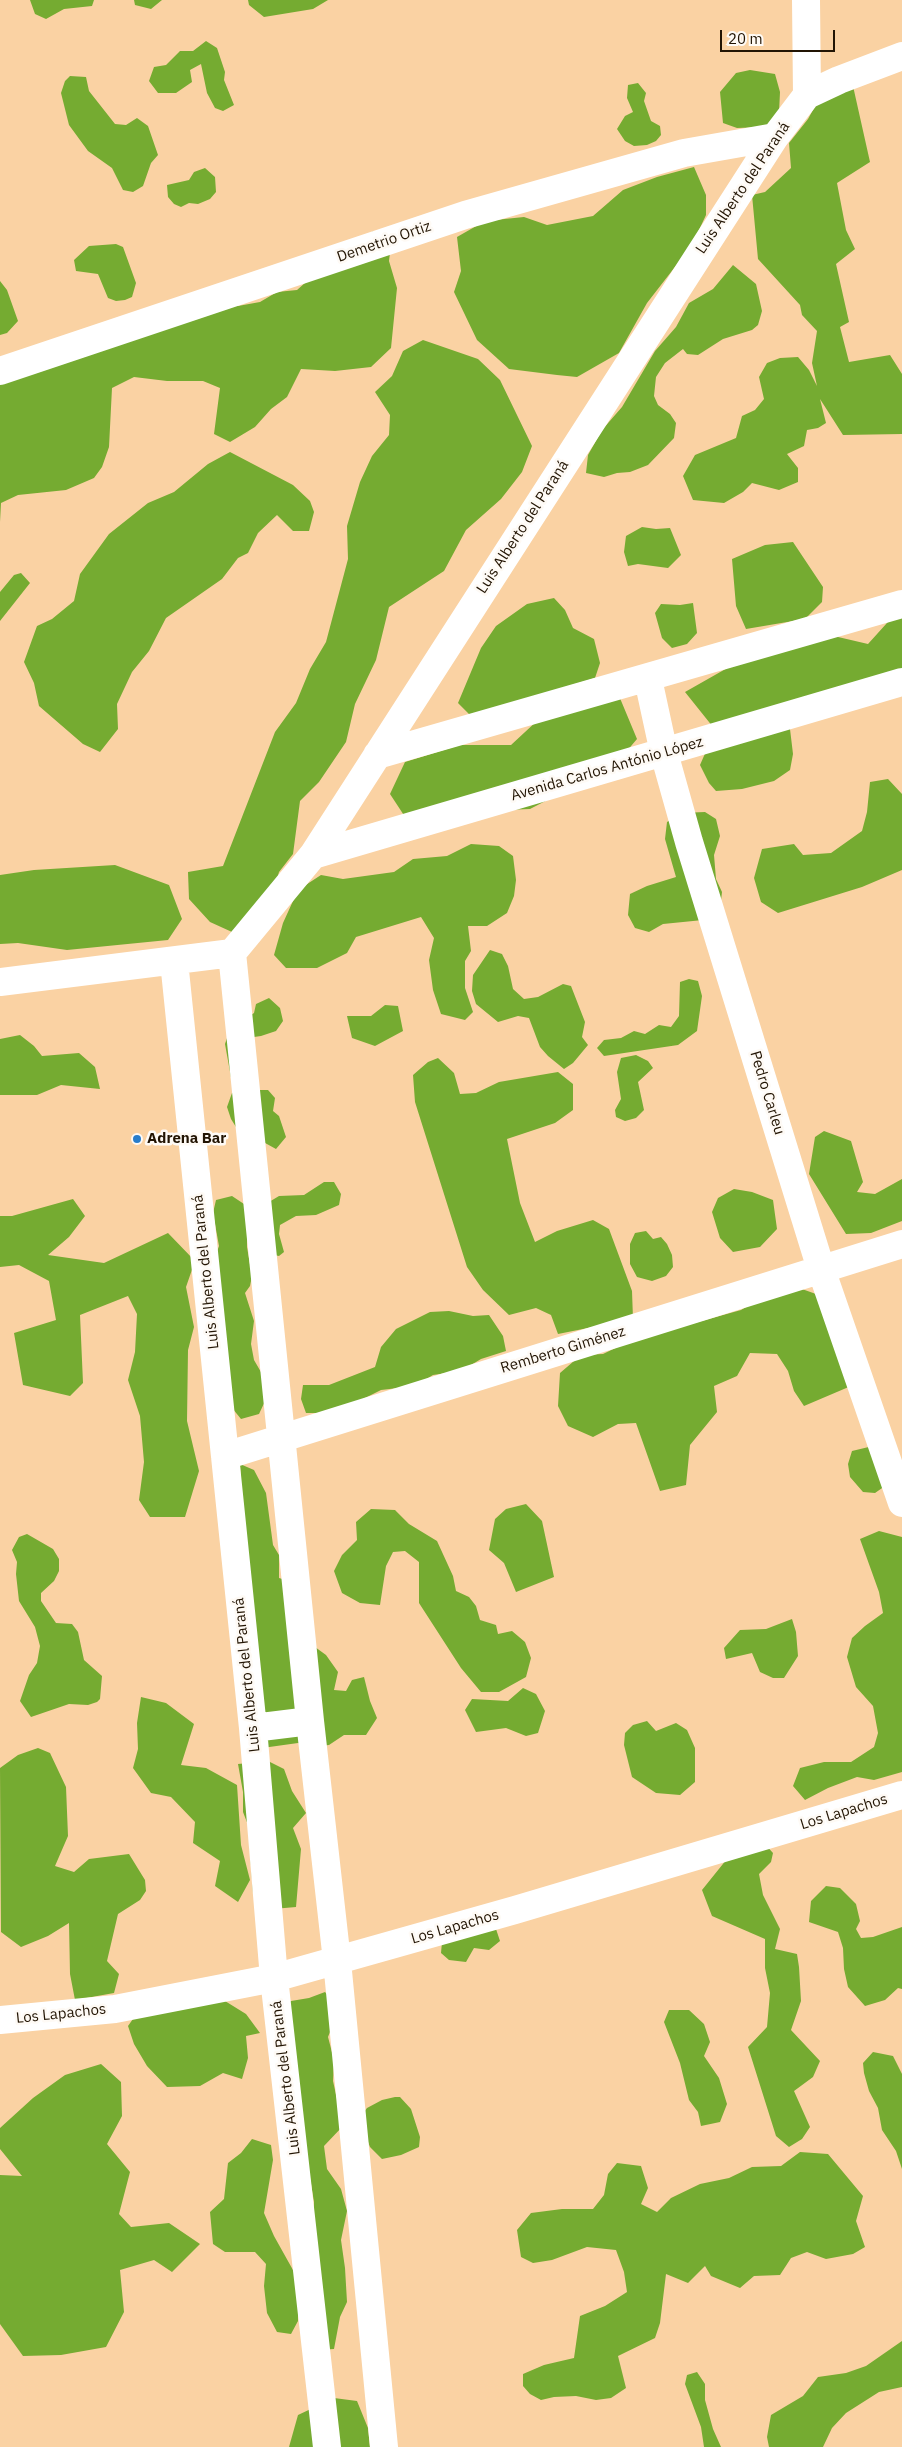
<!DOCTYPE html>
<html>
<head>
<meta charset="utf-8">
<style>
  body { margin:0 }
  #map { position:relative; width:902px; height:2447px; overflow:hidden; background:#fad2a3; font-family:"IBM Plex Sans",sans-serif }
  canvas { display:block }
  .scale { position:absolute; left:720px; top:30px; width:115px; height:22px; box-sizing:border-box; border:2px solid #221403; border-top:0; padding-left:6px; font-size:15px; line-height:18px; white-space:nowrap; color:#221403; -webkit-text-stroke:4px #fefaf5; paint-order:stroke }
</style>
</head>
<body>
<div id="map">
<canvas width="902" height="2447"></canvas>
<div class="scale">20 m</div>
</div>
<script>
const ctx = document.querySelector('canvas').getContext('2d');
ctx.lineJoin = 'round';
function paint(path, color) {
  ctx.fillStyle = color;
  ctx.fill(path, 'evenodd');
}
function poly(rows) {
  const path = new Path2D();
  for (const r of rows) {
    path.moveTo(r[0], r[1]);
    for (let i = 2; i < r.length; i += 2) path.lineTo(r[i], r[i + 1]);
  }
  return path;
}
function stroke(path, color, width, dash) {
  ctx.strokeStyle = color;
  ctx.lineWidth = width;
  ctx.lineCap = dash ? 'butt' : 'round';
  ctx.setLineDash(dash || []);
  ctx.stroke(path);
}
function write(font, color, halo, rows, align = 'center') {
  ctx.font = font + ' "IBM Plex Sans",sans-serif';
  ctx.lineWidth = 5;
  ctx.setLineDash([]);
  ctx.textBaseline = 'middle';
  ctx.strokeStyle = halo;
  ctx.fillStyle = color;
  for (const [text, x, y, turn = 0] of rows) {
    ctx.save();
    ctx.translate(x, y);
    ctx.rotate((+turn || 0) * Math.PI / 180);
    ctx.textAlign = isNaN(turn) ? turn : align;
    if (halo) ctx.strokeText(text, 0, 0);
    ctx.fillText(text, 0, 0);
    ctx.restore();
  }
}
paint(poly([
  [30,0,94,0,92,6,64,9,46,19,35,14],
  [134,0,162,0,151,9,135,5],
  [248,0,328,0,313,9,264,17,249,5],
  [206,41,217,48,225,72,224,80,234,105,223,111,215,108,207,93,201,64,190,70,192,82,176,93,158,93,149,81,154,67,166,65,180,51,193,51],
  [750,70,775,74,780,92,779,113,774,121,764,127,737,128,723,123,720,92,736,73],
  [70,76,86,77,89,91,115,124,126,125,137,118,148,126,158,155,151,163,143,186,133,192,123,190,112,168,88,151,69,125,61,93,65,81],
  [638,83,646,93,644,101,651,121,660,126,661,135,656,141,647,145,634,146,625,141,617,129,625,116,633,112,627,98,628,85],
  [853,86,870,162,837,183,846,230,855,249,836,264,849,322,840,327,849,362,890,355,902,374,902,434,843,435,820,399,826,423,818,428,807,430,804,446,787,454,798,468,798,482,779,490,752,483,743,492,724,503,693,500,683,476,695,455,736,438,742,416,755,410,764,399,759,377,767,363,780,358,798,357,809,370,817,386,812,363,817,331,802,315,800,305,758,259,752,195,765,192,791,168,789,143,808,119,819,99],
  [694,167,706,195,706,215,692,245,647,303,619,353,577,377,557,375,509,369,477,340,454,292,461,271,457,237,485,221,524,217,547,225,593,216,623,190,657,177],
  [205,168,215,177,216,192,210,199,198,204,189,203,181,207,174,204,168,197,167,185,189,180,194,172],
  [374,231,392,236,389,261,397,288,391,348,371,367,335,371,301,369,287,397,271,409,255,427,230,442,214,434,220,388,203,381,167,381,134,377,112,388,109,447,102,467,94,478,66,490,18,495,1,503,0,522,0,378,227,291,238,306,260,302,277,292,297,290,350,243],
  [116,244,123,247,136,283,132,297,125,300,116,301,108,298,98,274,76,271,74,260,89,246],
  [733,265,756,284,762,311,758,325,752,330,723,339,698,355,687,354,683,349,665,363,656,377,654,396,658,405,670,414,676,423,674,438,648,465,630,472,617,473,604,477,586,473,588,455,602,430,622,407,655,351,676,327,689,303,713,289],
  [0,281,7,290,18,321,7,333,0,335],
  [423,340,478,359,500,380,532,446,522,472,501,499,466,530,444,571,389,607,376,660,355,704,346,742,319,782,300,801,293,854,279,872,269,908,232,932,210,922,189,899,188,872,223,866,275,732,296,703,310,669,326,642,348,559,347,526,360,482,372,456,389,435,390,415,375,392,392,376,403,351],
  [230,452,293,485,310,501,314,512,309,531,293,531,277,515,258,533,248,553,238,558,222,579,166,618,149,651,132,672,117,704,118,729,100,752,83,744,39,706,34,683,24,662,37,626,52,619,74,601,80,574,109,534,148,503,174,492,208,464],
  [642,527,656,529,670,528,681,555,668,568,638,564,628,566,624,552,626,536],
  [793,542,823,587,822,602,805,619,746,629,736,606,732,559,765,545],
  [21,573,30,583,0,621,0,592,14,575],
  [554,598,565,610,573,628,594,639,600,663,595,678,471,716,458,703,481,648,496,626,527,604],
  [693,603,697,633,687,644,672,648,662,638,655,613,661,604,680,605],
  [902,611,902,678,717,732,685,692,752,654,821,633,868,644,896,613],
  [617,691,637,739,615,765,530,809,456,812,411,826,390,794,405,762,460,745,511,745,552,707],
  [782,722,790,729,793,754,790,770,774,781,742,789,716,791,709,783,700,765,707,749],
  [888,779,902,794,902,870,862,887,778,913,761,902,754,878,762,849,794,844,803,855,831,853,862,831,867,812,870,782],
  [705,812,716,819,720,836,714,855,716,879,722,892,720,909,703,920,663,924,649,932,635,928,628,915,630,894,647,886,676,877,665,839,667,822,681,813],
  [471,844,499,846,513,856,516,880,514,896,507,913,487,926,468,926,471,951,465,961,465,988,473,1012,465,1020,441,1014,433,990,429,960,434,938,421,917,356,937,347,953,317,968,286,968,274,955,283,923,298,890,321,875,343,879,394,872,413,859,447,856],
  [115,865,169,885,182,919,168,940,67,950,18,943,0,944,0,875,34,870],
  [490,950,502,954,508,966,513,989,524,999,538,997,563,984,571,986,585,1022,582,1037,588,1045,573,1063,564,1069,548,1056,540,1047,529,1018,518,1016,498,1022,476,1004,472,991,473,975],
  [689,979,698,981,702,996,697,1031,678,1045,604,1056,597,1048,604,1040,621,1038,634,1031,645,1034,659,1025,671,1027,679,1016,680,982],
  [269,998,280,1008,283,1021,276,1031,261,1036,247,1038,232,1083,225,1044,230,1029,254,1013,256,1004],
  [385,1005,398,1006,403,1031,375,1046,352,1038,347,1016,371,1016],
  [20,1035,34,1046,42,1056,79,1053,95,1067,100,1089,61,1085,37,1095,0,1095,0,1039],
  [636,1055,648,1061,653,1068,638,1082,644,1110,636,1118,625,1121,616,1117,615,1110,621,1099,617,1072,621,1058],
  [438,1058,454,1073,460,1094,476,1093,499,1082,558,1072,573,1084,573,1110,555,1123,507,1139,520,1203,535,1242,557,1231,593,1220,609,1229,632,1291,633,1319,558,1334,551,1315,536,1308,509,1315,483,1290,467,1267,415,1102,413,1075,428,1062],
  [251,1090,268,1090,275,1098,273,1111,279,1116,286,1137,276,1149,236,1127,231,1119,227,1107,232,1093],
  [824,1131,851,1141,863,1182,857,1192,875,1194,902,1179,902,1221,871,1233,846,1234,809,1174,815,1137],
  [324,1182,334,1182,341,1194,339,1205,316,1215,296,1216,280,1225,279,1234,284,1252,279,1256,269,1254,264,1205,279,1196,304,1195],
  [734,1189,752,1192,773,1200,777,1229,760,1247,733,1252,720,1238,712,1212,718,1198],
  [232,1196,247,1206,247,1247,252,1276,250,1286,245,1293,254,1321,251,1344,254,1360,265,1379,267,1397,259,1414,241,1419,228,1403,222,1352,226,1336,219,1308,214,1260,219,1246,213,1213,216,1200],
  [73,1199,85,1216,69,1237,48,1255,104,1263,168,1233,195,1261,186,1287,194,1327,188,1350,187,1421,199,1471,185,1517,150,1517,139,1500,144,1462,140,1416,128,1380,135,1352,137,1314,128,1296,80,1315,83,1383,70,1396,23,1385,14,1333,56,1320,49,1281,19,1265,0,1267,0,1216,12,1216],
  [646,1231,653,1239,661,1237,667,1244,672,1255,673,1267,666,1276,652,1281,637,1277,630,1264,630,1244,635,1233],
  [785,1283,816,1294,851,1386,804,1406,794,1391,788,1371,777,1354,750,1353,737,1376,714,1386,717,1412,690,1445,686,1485,660,1491,636,1423,618,1424,593,1437,568,1426,558,1406,560,1373,581,1355,603,1354,630,1341,741,1310],
  [449,1311,473,1316,489,1315,503,1336,506,1351,481,1359,461,1371,433,1375,415,1386,381,1390,363,1399,322,1413,306,1413,301,1399,303,1385,329,1385,375,1367,381,1347,396,1329,430,1312],
  [877,1445,885,1486,875,1493,863,1492,850,1477,848,1464,852,1451],
  [240,1464,254,1470,266,1493,273,1545,279,1555,279,1578,296,1583,315,1647,326,1655,338,1672,334,1690,346,1691,352,1680,364,1677,370,1701,377,1718,366,1735,344,1735,329,1745,312,1747,298,1743,255,1749],
  [526,1504,542,1521,554,1577,516,1592,504,1563,489,1550,495,1519,506,1509],
  [371,1509,395,1510,409,1524,437,1541,453,1576,456,1591,469,1597,476,1606,480,1620,496,1625,498,1634,512,1631,525,1642,531,1658,526,1677,499,1692,481,1692,461,1668,419,1603,419,1562,405,1551,393,1552,386,1566,380,1605,360,1603,342,1593,334,1571,342,1555,357,1540,356,1522],
  [879,1531,902,1537,902,1772,874,1780,857,1777,828,1788,805,1800,793,1786,800,1768,824,1762,851,1762,874,1747,878,1733,873,1706,856,1687,847,1657,852,1638,865,1626,883,1613,879,1592,860,1539],
  [27,1534,53,1549,59,1559,59,1571,54,1581,41,1593,41,1601,56,1623,72,1624,78,1632,84,1660,102,1676,100,1699,97,1702,88,1705,69,1704,31,1717,20,1701,29,1675,37,1663,40,1646,35,1627,19,1601,16,1574,17,1562,12,1550,19,1537],
  [792,1619,796,1632,798,1656,784,1678,773,1678,760,1672,752,1653,726,1659,724,1648,740,1630,766,1629],
  [523,1688,536,1694,545,1711,538,1733,526,1736,506,1728,476,1732,465,1710,472,1699,508,1701],
  [141,1697,166,1703,194,1724,181,1765,206,1768,237,1785,241,1845,250,1880,238,1902,215,1886,220,1861,193,1843,195,1822,171,1797,151,1793,133,1768,138,1749,137,1723],
  [647,1721,656,1731,676,1723,687,1730,695,1748,695,1782,680,1795,656,1793,632,1777,624,1745,625,1733,633,1725],
  [38,1748,50,1753,66,1787,68,1836,55,1866,74,1872,89,1859,129,1854,145,1880,146,1891,140,1900,118,1914,107,1961,119,1974,114,1993,75,2000,70,1974,69,1923,48,1936,21,1947,1,1932,0,1768,18,1755],
  [268,1761,284,1769,292,1791,306,1813,293,1828,301,1849,296,1907,273,1909,253,1893,248,1825,243,1812,243,1792,238,1764],
  [763,1842,773,1853,771,1862,759,1874,763,1895,780,1929,775,1949,797,1954,799,1967,801,2001,791,2030,820,2061,813,2077,794,2091,810,2127,802,2139,789,2147,776,2136,748,2047,767,2027,770,1993,765,1968,765,1939,712,1916,702,1890,739,1844],
  [826,1886,840,1888,856,1904,860,1921,856,1929,861,1938,873,1937,902,1927,902,1989,898,1988,885,2000,865,2006,848,1987,844,1969,843,1948,838,1932,809,1922,811,1901],
  [495,1926,500,1941,489,1950,474,1948,466,1962,449,1960,441,1953,442,1942],
  [325,1992,339,2009,328,2037,334,2060,333,2081,343,2126,324,2146,327,2169,341,2189,347,2211,341,2240,345,2268,347,2302,340,2317,334,2349,317,2350,313,2225,314,2202,282,2009,291,2001,309,1998],
  [225,2001,246,2014,260,2033,246,2036,248,2058,242,2079,223,2073,200,2086,167,2087,147,2066,134,2044,128,2026,145,2002],
  [669,2010,689,2010,704,2024,710,2042,704,2056,719,2078,727,2104,720,2122,701,2126,698,2112,689,2100,680,2063,664,2022],
  [873,2052,893,2056,902,2074,902,2169,896,2151,882,2130,878,2108,869,2091,864,2073,863,2063],
  [101,2064,121,2082,122,2116,107,2144,130,2172,119,2214,131,2227,169,2223,200,2244,172,2272,154,2260,120,2270,124,2312,106,2347,61,2355,23,2356,0,2324,0,2175,22,2176,0,2149,0,2128,33,2098,65,2075],
  [395,2097,400,2097,411,2109,420,2137,419,2147,401,2155,382,2159,370,2147,359,2119,367,2108,382,2100],
  [252,2139,271,2145,273,2160,264,2213,274,2236,298,2279,298,2321,291,2334,277,2332,267,2313,264,2286,266,2264,255,2252,225,2252,213,2244,210,2212,224,2199,228,2163,241,2153],
  [800,2152,828,2154,863,2196,856,2221,865,2247,853,2254,826,2259,807,2252,791,2258,780,2275,754,2276,740,2288,711,2276,705,2266,688,2283,666,2274,660,2323,655,2338,618,2356,626,2388,611,2398,596,2400,576,2396,554,2397,541,2400,530,2394,523,2386,523,2374,544,2365,574,2358,580,2316,605,2306,627,2292,624,2272,616,2250,587,2247,552,2260,533,2263,521,2257,517,2230,531,2213,562,2209,593,2209,604,2195,608,2174,617,2163,641,2166,648,2188,641,2204,657,2212,671,2198,700,2184,729,2178,752,2167,781,2166],
  [902,2341,902,2387,879,2392,846,2413,832,2428,823,2447,769,2447,767,2437,771,2415,803,2396,818,2377,846,2373,866,2366],
  [697,2372,705,2384,705,2400,713,2429,721,2447,704,2447,701,2427,685,2384,687,2375],
  [334,2398,357,2401,368,2428,370,2447,289,2447,298,2415]
]), '#75ab31');
stroke(poly([
  [806,0,807,95],
  [0,371,465,215,684,153,775,137],
  [648,679,664,753,689,842,821,1269,902,1503],
  [377,755,902,604],
  [313,855,902,682],
  [232,953,310,1721,337,1961,384,2447],
  [174,961,253,1728,274,1978,327,2447],
  [0,982,232,953,313,855,775,137,807,95,839,80,902,56],
  [225,1456,902,1244],
  [253,1728,310,1721],
  [0,2020,115,2009,274,1978,515,1910,902,1795]
]), '#fff', 28);
for (const [x, y, r, color] of [
  [137,1139,5,"#287dcb"]
]) {
  const dot = new Path2D();
  dot.arc(x, y, r, 0, 2 * Math.PI);
  ctx.fillStyle = color;
  ctx.fill(dot);
  stroke(dot, '#fefaf5', 2);
}
write('15px', '#221403', '#fefaf5', [
  ["Luis Alberto del Paraná",743,188,-56],
  ["Demetrio Ortiz",384,242,-19],
  ["Luis Alberto del Paraná",523,527,-57],
  ["Avenida Carlos António López",607,769,-16],
  ["Pedro Carleu",767,1093,73],
  ["Luis Alberto del Paraná",206,1272,-96],
  ["Remberto Giménez",563,1350,-17],
  ["Luis Alberto del Paraná",247,1675,-96],
  ["Los Lapachos",844,1812,-17],
  ["Los Lapachos",455,1927,-16],
  ["Los Lapachos",61,2014,-6],
  ["Luis Alberto del Paraná",286,2078,-97]
]);
write('bold 15px', '#221403', '#fefaf5', [
  ["Adrena Bar",147,1139]
], 'left');
</script>
</body>
</html>
